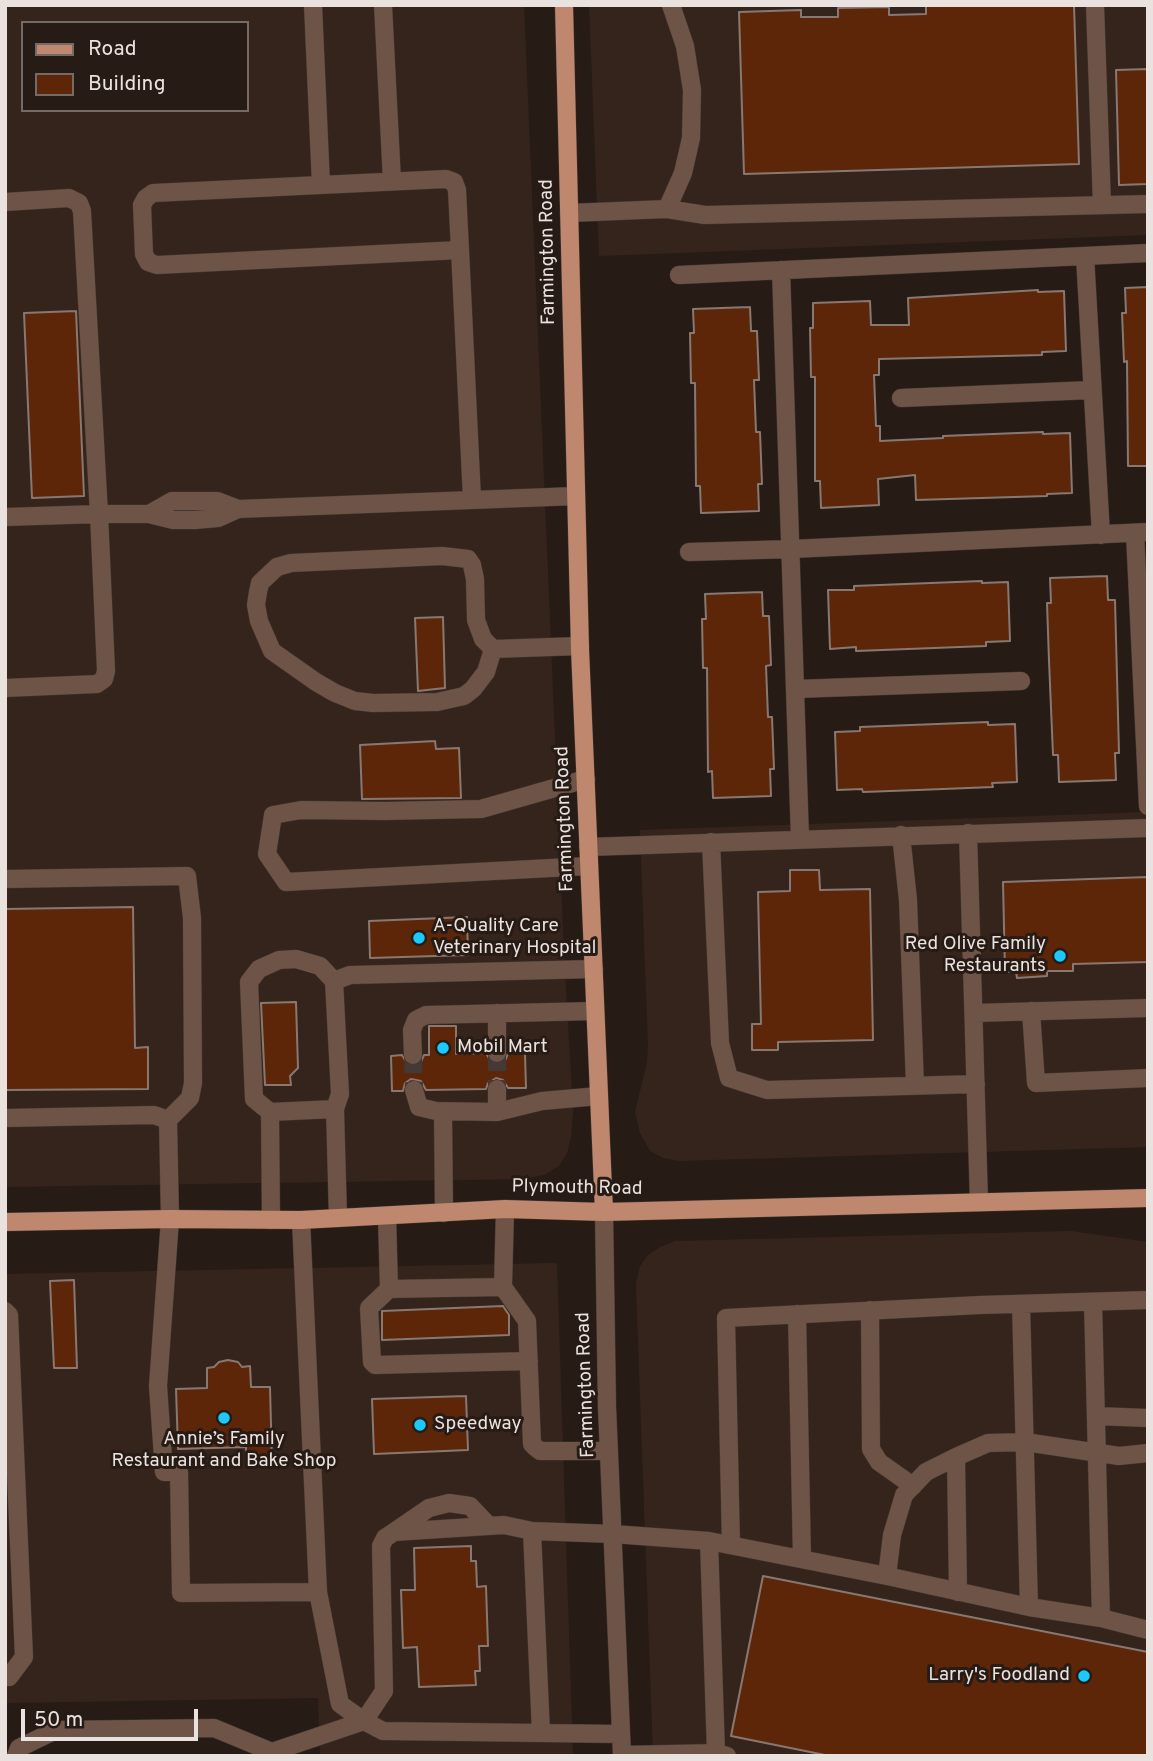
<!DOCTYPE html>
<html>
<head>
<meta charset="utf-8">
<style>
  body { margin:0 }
  #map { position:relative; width:1153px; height:1761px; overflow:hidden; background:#271b16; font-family:Overpass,sans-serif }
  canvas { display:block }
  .frame { position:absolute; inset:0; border:7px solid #eae2de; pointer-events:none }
  .legend { position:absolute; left:21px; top:21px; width:228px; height:91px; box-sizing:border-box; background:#271b16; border:2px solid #756b66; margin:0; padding:9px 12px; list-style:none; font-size:21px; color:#eae2de }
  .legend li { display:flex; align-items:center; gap:14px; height:35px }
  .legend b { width:35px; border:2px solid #756b66 }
  .scale { position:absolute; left:21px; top:1709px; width:177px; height:32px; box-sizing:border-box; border:4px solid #eae2de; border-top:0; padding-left:9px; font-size:21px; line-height:24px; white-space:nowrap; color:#eae2de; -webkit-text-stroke:5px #271b16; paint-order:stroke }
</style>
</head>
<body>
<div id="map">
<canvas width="1153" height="1761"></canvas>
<div class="frame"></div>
<ul class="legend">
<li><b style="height:9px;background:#be876e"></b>Road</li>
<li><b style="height:19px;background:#5e2608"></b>Building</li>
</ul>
<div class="scale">50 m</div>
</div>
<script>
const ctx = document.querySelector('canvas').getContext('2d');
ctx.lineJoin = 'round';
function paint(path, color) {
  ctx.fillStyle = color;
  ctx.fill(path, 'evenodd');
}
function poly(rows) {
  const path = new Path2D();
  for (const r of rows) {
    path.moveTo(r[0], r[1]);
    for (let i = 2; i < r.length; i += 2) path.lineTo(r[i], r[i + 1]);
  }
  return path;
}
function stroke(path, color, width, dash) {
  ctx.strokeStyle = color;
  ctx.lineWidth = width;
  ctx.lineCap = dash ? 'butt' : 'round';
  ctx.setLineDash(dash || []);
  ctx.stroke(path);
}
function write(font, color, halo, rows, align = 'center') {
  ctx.font = font + ' Overpass,sans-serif';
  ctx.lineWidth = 6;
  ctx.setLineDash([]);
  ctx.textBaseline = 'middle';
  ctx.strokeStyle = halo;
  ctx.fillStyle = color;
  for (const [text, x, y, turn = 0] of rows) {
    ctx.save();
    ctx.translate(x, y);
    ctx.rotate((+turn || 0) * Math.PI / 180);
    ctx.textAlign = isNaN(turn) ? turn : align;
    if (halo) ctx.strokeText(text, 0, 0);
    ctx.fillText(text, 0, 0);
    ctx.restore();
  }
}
paint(poly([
  [5,5,524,5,564,952,573,1111,571,1138,567,1153,559,1166,544,1175,524,1179,5,1187],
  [23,23,247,23,247,110,23,110],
  [589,5,1148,5,1148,235,599,256],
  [1148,812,1148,1147,679,1161,663,1158,650,1151,640,1133,635,1112,647,1062,648,1046,640,830],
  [1071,1231,1148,1242,1148,1756,653,1756,636,1284,640,1266,648,1255,660,1247,675,1241],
  [557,1263,573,1756,320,1756,318,1698,5,1703,5,1274]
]), '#35241c');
const building = poly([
  [926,5,1074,5,1079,164,744,174,739,12,801,10,801,17,838,17,838,8,889,7,889,15,926,14,926,5],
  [1148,69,1148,184,1119,185,1116,70,1148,69],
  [1148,287,1148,466,1128,466,1127,361,1124,362,1122,313,1126,313,1125,288,1148,287],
  [1038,290,1038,292,1064,291,1066,351,1042,352,1042,355,879,359,879,375,874,375,876,426,880,426,880,441,943,438,943,436,1043,432,1043,434,1070,433,1072,493,1047,494,1047,496,916,500,915,475,878,479,879,505,821,508,820,481,815,481,815,377,811,377,810,328,813,328,813,303,870,301,871,325,909,325,908,298,1038,290],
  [750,307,751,331,757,331,759,380,754,380,756,432,760,432,762,484,758,484,759,511,701,513,700,486,696,486,695,383,691,383,690,333,694,333,693,309,750,307],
  [76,311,84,496,32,498,24,313,76,311],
  [1107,576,1108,600,1115,600,1119,753,1115,753,1116,780,1059,782,1058,755,1053,755,1049,661,1047,603,1051,603,1050,578,1107,576],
  [982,581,982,583,1008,582,1010,641,986,642,986,646,856,651,856,647,830,649,828,590,854,590,854,586,982,581],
  [762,592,763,616,769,616,771,665,766,666,768,717,772,717,774,769,770,769,771,796,713,798,712,771,708,772,707,668,703,668,702,619,706,619,705,594,762,592],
  [443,617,445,688,418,691,415,618,443,617],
  [988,722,988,725,1015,724,1017,782,992,783,993,787,918,790,863,792,862,789,837,790,835,732,860,731,860,727,988,722],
  [435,741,436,749,459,748,461,798,362,799,360,745,435,741],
  [790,870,819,870,820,890,870,889,873,1040,778,1042,778,1050,752,1050,752,1024,761,1024,758,892,790,891,790,870],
  [1148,877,1148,962,1073,964,1073,971,1047,971,1047,976,1017,978,1016,972,1005,972,1003,882,1148,877],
  [133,907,135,1048,148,1047,148,1089,5,1090,5,909,133,907],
  [467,917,468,955,370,958,369,921,467,917],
  [296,1002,298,1068,290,1076,291,1085,265,1085,261,1003,296,1002],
  [429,1026,456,1026,456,1054,486,1053,491,1062,498,1064,506,1059,508,1053,525,1053,526,1088,508,1088,503,1080,496,1078,488,1083,486,1089,426,1090,421,1081,411,1079,405,1083,403,1091,392,1091,391,1056,402,1055,408,1065,420,1064,424,1055,429,1055,429,1026],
  [74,1280,77,1368,54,1368,50,1281,74,1280],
  [503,1306,509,1315,509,1335,382,1340,382,1311,503,1306],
  [228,1360,238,1362,242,1367,250,1366,251,1387,270,1387,272,1463,246,1464,246,1447,178,1449,176,1389,207,1388,207,1368,214,1367,219,1362,228,1360],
  [466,1396,468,1450,374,1454,372,1399,466,1396],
  [471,1546,471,1561,476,1561,477,1587,486,1586,488,1646,479,1646,480,1671,475,1671,476,1685,419,1687,417,1647,403,1648,401,1590,415,1590,414,1548,471,1546],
  [763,1576,1148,1652,1148,1756,830,1756,731,1736,763,1576]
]);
paint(building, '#5e2608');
stroke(building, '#877872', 2);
stroke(poly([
  [497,1053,497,1089],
  [413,1055,414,1090]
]), '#443934', 18, [18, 9]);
const minor = poly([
  [313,5,321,185],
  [383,5,392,181],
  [1095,5,1102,205],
  [5,202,69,198,79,203,82,211,99,514,149,514,173,520,195,520,218,518,238,509,217,501,172,501,149,514],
  [667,209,683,173,691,138,692,90,685,46,671,5],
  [569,213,667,209,705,215,1148,204],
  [460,250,157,265,148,262,144,254,142,205,146,198,153,193,446,179,454,182,457,190,460,250,472,499],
  [1085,256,1101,535],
  [781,270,800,839],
  [679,275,1148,253],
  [901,398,1092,390],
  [238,509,576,496],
  [5,517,99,514,106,671,104,679,97,684,5,688],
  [1135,533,1148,806],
  [689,552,792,549,1148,532],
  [493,649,486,672,473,689,464,696,437,702,373,703,355,701,335,693,316,682,272,651,259,621,256,605,258,592,260,583,277,567,291,563,442,556,468,559,472,565,475,579,476,620,483,639,493,649,580,646],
  [796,689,1021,681],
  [586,779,481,809,385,811,301,810,273,815,267,854,286,882,589,866],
  [968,833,979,1202],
  [901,835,908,900,915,1085],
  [711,842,720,1043,729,1078,767,1090,976,1084],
  [588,847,1148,828],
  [5,879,187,876,192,918,193,1083,190,1098,168,1120],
  [334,981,350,975,594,969],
  [1031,1011,1036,1083,1148,1078],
  [497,1013,497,1053],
  [974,1013,1148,1008],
  [413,1055,412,1030,416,1020,426,1015,595,1011],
  [497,1089,497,1112],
  [414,1090,419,1107,436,1111,497,1112,542,1101,599,1096],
  [335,1109,270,1112,254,1099,249,982,259,969,279,960,296,959,320,966,334,981,340,1094,335,1109,338,1218],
  [443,1111,444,1213],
  [270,1112,271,1220],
  [5,1118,154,1115,168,1120,170,1219,158,1386,164,1472,179,1472,181,1593,318,1592,301,1220],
  [604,1212,607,1407,622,1756],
  [387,1216,389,1289,503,1287,527,1321,532,1444,535,1447,540,1451,609,1451],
  [503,1287,505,1209],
  [389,1289,369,1308,372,1362,375,1365,529,1361],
  [1093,1302,1101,1618],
  [1021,1304,1029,1607],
  [870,1310,871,1449,879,1462,913,1486],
  [5,1311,9,1315,24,1657,9,1677,5,1677],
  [797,1314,802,1559],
  [1096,1416,1148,1418],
  [956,1457,958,1592],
  [532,1531,541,1733],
  [394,1532,429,1508,449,1503,470,1506,489,1526],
  [709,1541,716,1753,727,1756],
  [731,1545,726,1318,980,1305,1148,1300],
  [887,1576,892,1535,904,1495,926,1472,956,1457,988,1443,1025,1442,1119,1456,1148,1453],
  [318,1592,340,1704,364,1721,383,1731,621,1734],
  [622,1755,716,1753,716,1756],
  [16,1756,19,1748,56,1730,214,1728,272,1752,364,1721,384,1691,381,1546,385,1538,394,1532,504,1525,532,1531,613,1534,709,1541,887,1576,1029,1607,1101,1618,1148,1630]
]);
const major = poly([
  [564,5,580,649,604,1212],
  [5,1222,170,1219,301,1220,505,1209,604,1212,1148,1198]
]);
stroke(minor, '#423732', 19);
stroke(major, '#423732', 19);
stroke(minor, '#6e5347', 18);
stroke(major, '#be876e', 18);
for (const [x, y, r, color] of [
  [419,938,7,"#1cc9fc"],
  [1060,956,7,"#1cc9fc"],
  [443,1048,7,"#1cc9fc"],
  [224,1418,7,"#1cc9fc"],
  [420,1425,7,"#1cc9fc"],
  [1084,1676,7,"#1cc9fc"]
]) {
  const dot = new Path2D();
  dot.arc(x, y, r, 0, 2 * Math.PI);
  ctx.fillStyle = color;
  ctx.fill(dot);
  stroke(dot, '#271b16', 2.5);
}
write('19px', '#eae2de', '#271b16', [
  ["Farmington Road",549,252,-91],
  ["Farmington Road",566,819,-92],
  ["Plymouth Road",577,1189,1],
  ["Farmington Road",587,1385,-92]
]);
write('19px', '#eae2de', '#271b16', [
  ["A-Quality Care",433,927],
  ["Veterinary Hospital",433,949],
  ["Red Olive Family",1046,945,"right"],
  ["Restaurants",1046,967,"right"],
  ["Mobil Mart",457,1048],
  ["Speedway",434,1425],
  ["Annie’s Family",224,1440,"center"],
  ["Restaurant and Bake Shop",224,1462,"center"],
  ["Larry's Foodland",1070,1676,"right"]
], 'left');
</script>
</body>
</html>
